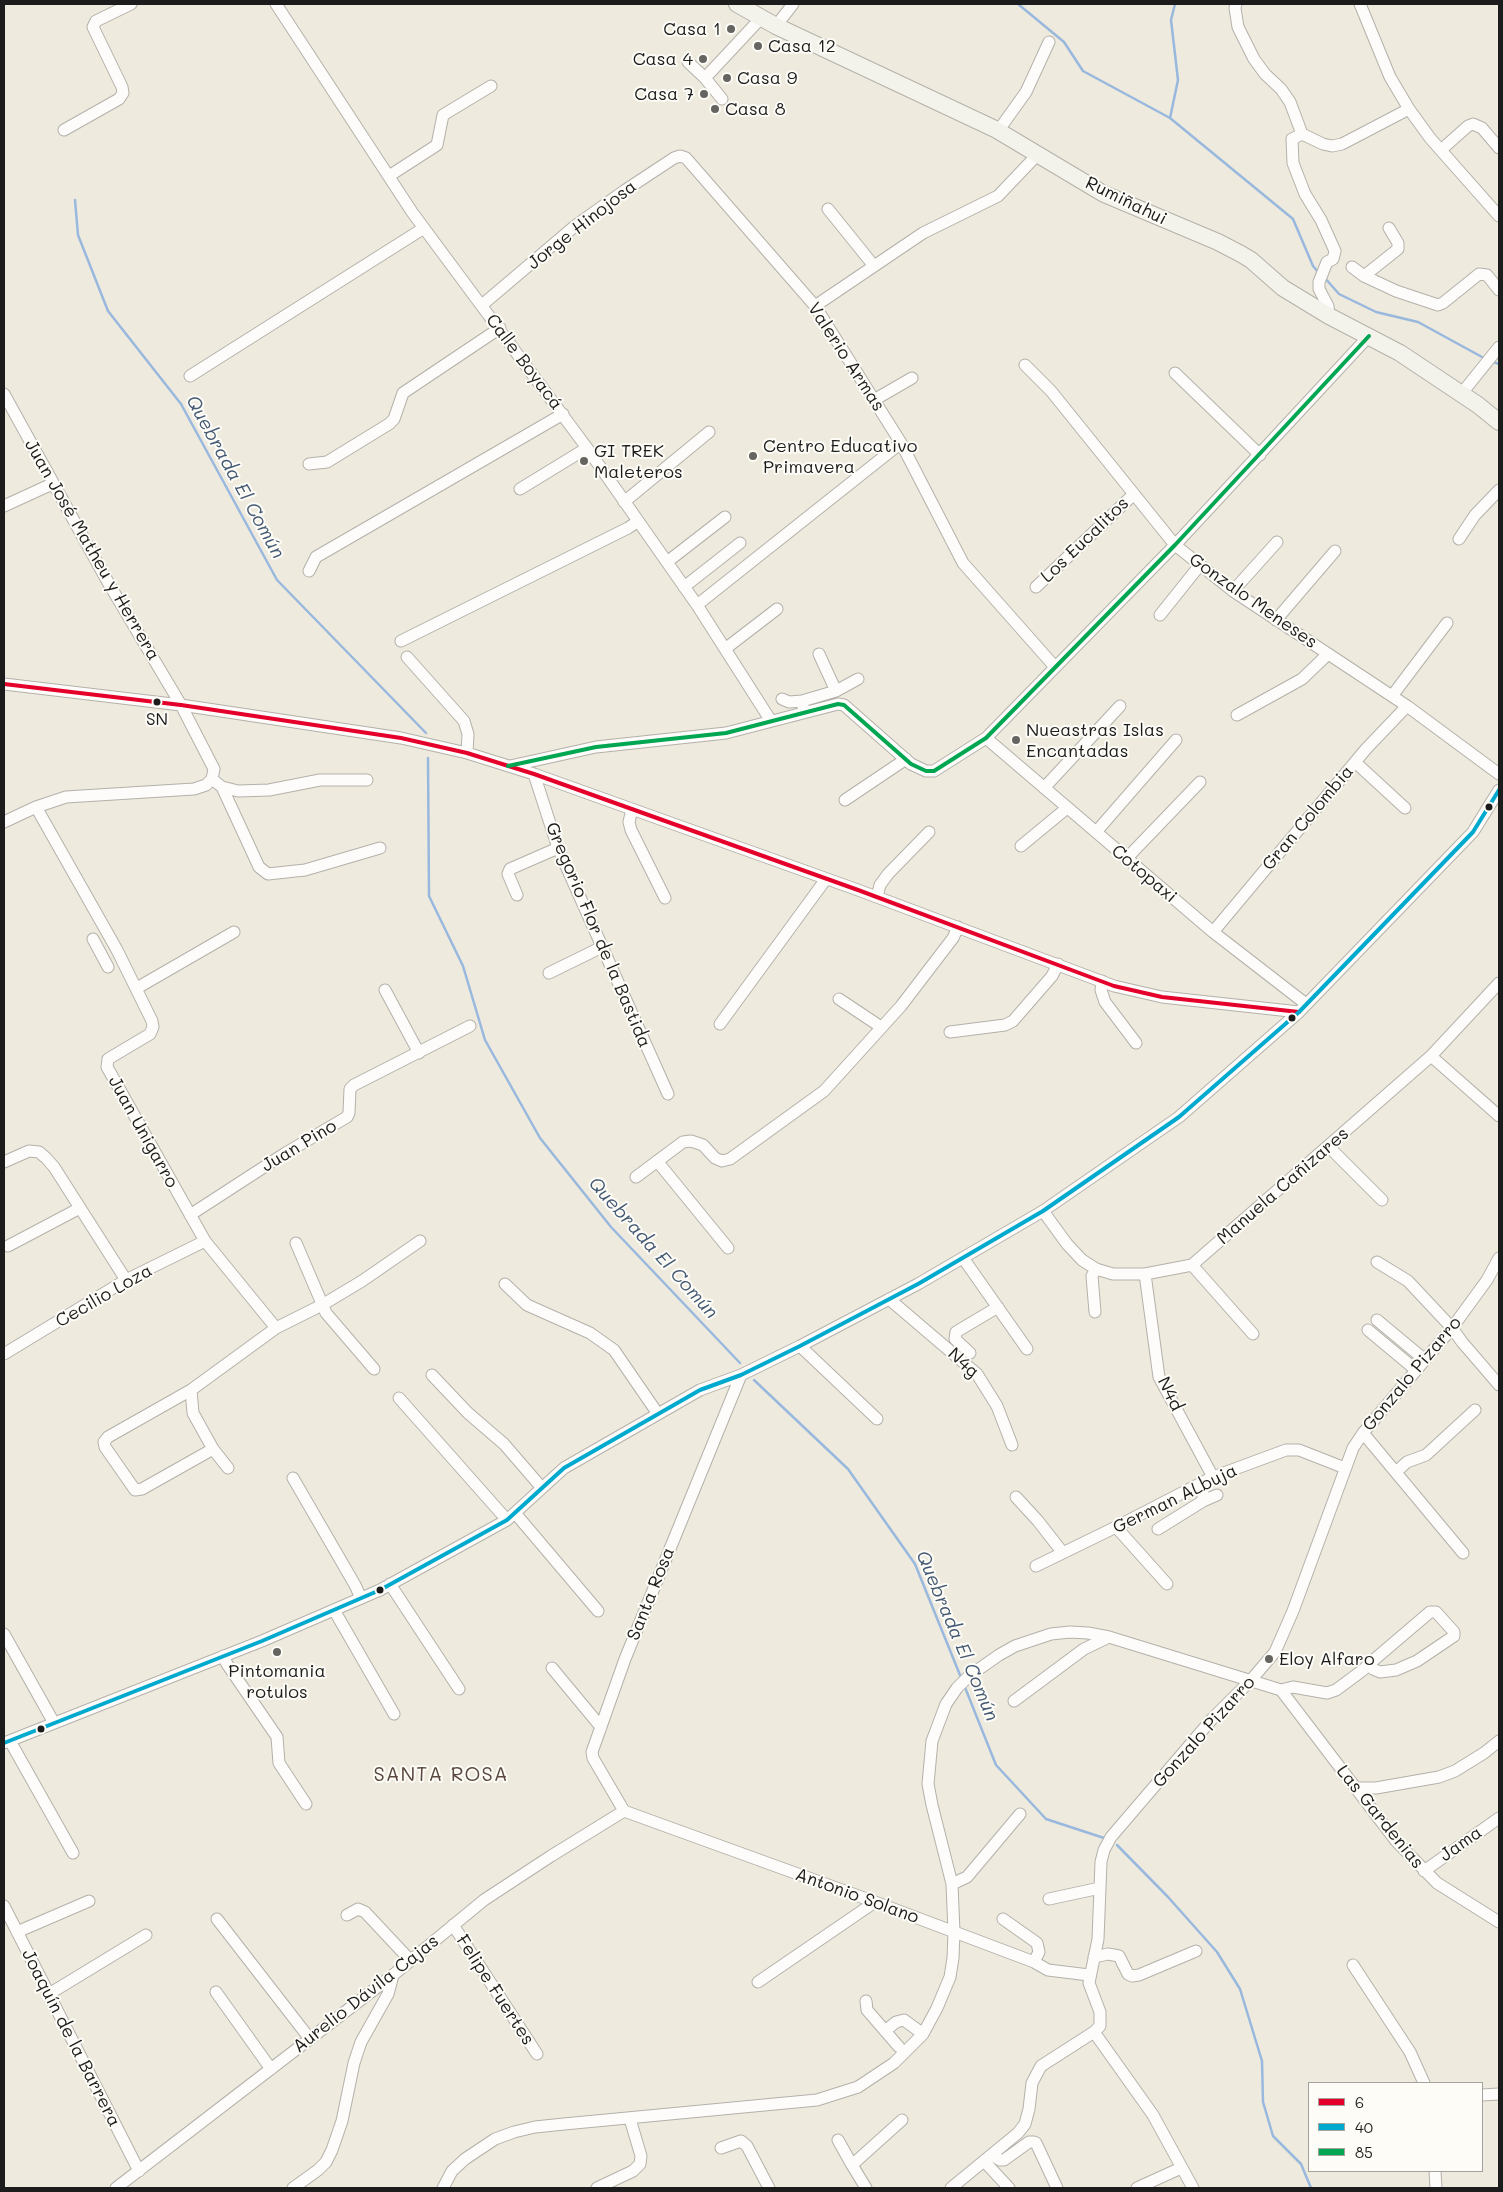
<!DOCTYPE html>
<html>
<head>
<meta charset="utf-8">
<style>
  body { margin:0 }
  #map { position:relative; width:1503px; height:2192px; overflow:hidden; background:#efeade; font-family:Mali,sans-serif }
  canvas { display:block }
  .frame { position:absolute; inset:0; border:5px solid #1c1c1c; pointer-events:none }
  .legend { position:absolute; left:1308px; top:2082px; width:175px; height:90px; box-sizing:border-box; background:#fdfcf7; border:1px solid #a3a29f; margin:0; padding:6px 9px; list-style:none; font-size:15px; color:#1c1c1c }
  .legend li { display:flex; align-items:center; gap:10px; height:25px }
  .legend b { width:25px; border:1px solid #a3a29f }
</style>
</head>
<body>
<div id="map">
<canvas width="1503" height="2192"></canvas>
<div class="frame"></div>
<ul class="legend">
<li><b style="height:6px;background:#e4002b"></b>6</li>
<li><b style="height:6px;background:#00a9ce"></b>40</li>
<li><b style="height:6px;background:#00a651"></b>85</li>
</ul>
</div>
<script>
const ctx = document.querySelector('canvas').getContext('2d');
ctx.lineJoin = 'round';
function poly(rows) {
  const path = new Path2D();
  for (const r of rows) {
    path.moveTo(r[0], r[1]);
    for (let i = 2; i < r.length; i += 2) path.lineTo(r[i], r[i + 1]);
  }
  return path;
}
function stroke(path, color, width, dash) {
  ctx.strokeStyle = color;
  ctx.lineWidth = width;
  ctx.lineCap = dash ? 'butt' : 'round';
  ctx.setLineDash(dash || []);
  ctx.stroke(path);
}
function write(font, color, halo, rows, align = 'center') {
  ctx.font = font + ' Mali,sans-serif';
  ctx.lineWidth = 4;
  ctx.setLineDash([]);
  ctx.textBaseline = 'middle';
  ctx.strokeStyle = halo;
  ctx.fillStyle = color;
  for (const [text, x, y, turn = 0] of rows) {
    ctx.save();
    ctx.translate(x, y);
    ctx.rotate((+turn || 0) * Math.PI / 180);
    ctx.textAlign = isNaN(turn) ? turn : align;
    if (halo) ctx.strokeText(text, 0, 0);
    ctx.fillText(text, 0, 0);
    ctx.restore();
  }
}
stroke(poly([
  [1018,4,1064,42,1083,71,1170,118,1293,219,1313,266,1318,272],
  [1170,118,1178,80,1171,20,1175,4],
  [75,200,78,235,108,311,181,404,277,580,426,733],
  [1324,277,1339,294,1376,312,1418,322,1482,357],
  [1493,362,1499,364],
  [428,758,429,896,463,966,485,1040,540,1138,611,1227,740,1363],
  [754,1380,848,1469,915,1564,962,1680],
  [964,1685,996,1765,1046,1819,1104,1838],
  [1117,1845,1168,1897,1217,1952,1240,1989,1262,2061,1263,2102,1273,2136,1301,2164,1311,2188]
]), '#99b8de', 2.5);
const street = poly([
  [276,4,412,212,587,448,697,605,771,721],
  [1236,4,1235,8,1238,27,1254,59,1265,74,1281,89,1290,102,1302,134],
  [1360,4,1390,77,1409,109,1430,138,1499,216],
  [776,26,793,4],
  [688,62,705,78,722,99],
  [705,78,761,18],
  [64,130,119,99,123,93,122,87,93,27,96,21,131,4],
  [998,131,1026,92,1049,42],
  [1441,150,1468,126,1473,124,1482,128,1499,148],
  [389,176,437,145,443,115,491,86],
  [828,209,874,266],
  [1352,267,1364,276,1396,291,1438,305,1443,303,1479,274,1487,275,1499,290],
  [1364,276,1398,249,1398,243,1389,228],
  [482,305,575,226,624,191,674,158,680,156,686,158,815,306,901,443,963,563,1055,667],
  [815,306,923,233,998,196,1038,154],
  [1329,316,1328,306,1319,289,1319,282,1327,262,1333,259,1335,251,1321,220,1305,194,1293,163,1292,139,1302,134,1323,144,1332,146,1342,144,1409,109],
  [1025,365,1051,391,1175,545,1233,591,1407,706,1499,774],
  [1175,373,1260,455],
  [190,376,424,228],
  [1462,393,1499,347],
  [4,394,109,584,181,705,214,769,212,779],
  [874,400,912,378],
  [309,464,327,462,389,424,394,419,403,393,500,328],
  [520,489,587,448],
  [624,502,709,432],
  [4,506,52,484],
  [1459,539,1475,515,1499,490],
  [667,562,725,517],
  [309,571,316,557,563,414],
  [684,587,740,543],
  [1036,587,1134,494],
  [1233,591,1277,542],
  [697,605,901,443],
  [1160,615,1200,565],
  [1276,620,1335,551],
  [401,641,628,528,637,522],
  [725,649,777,609],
  [407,657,464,721,468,734,467,753],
  [4,684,181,705,401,738,467,753,534,774,858,890,1114,986,1162,997,1299,1012],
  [836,691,858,679],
  [1392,696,1447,623],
  [782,699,789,702,802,701],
  [804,712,802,701,836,691,819,654],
  [1237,715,1302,679,1328,654],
  [986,738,1213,932,1306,1004],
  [1355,762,1405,808],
  [510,766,596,747,726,733,838,704,844,705,911,764,926,771,934,771,986,738,1175,545,1369,336],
  [534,774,558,848,668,1094],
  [212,779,222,787,259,867,268,874,305,870,380,848],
  [222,787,238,791,269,790,320,780,367,780],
  [1044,788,1120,706],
  [845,800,906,759],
  [36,807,117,950,152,1021,153,1027,150,1034,108,1059,107,1067,205,1241,276,1328],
  [632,809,629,822,631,830,665,898],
  [4,822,36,807,66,797,194,789,206,785,212,779],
  [1096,832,1176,740],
  [1021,846,1067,808],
  [1126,859,1200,782],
  [517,895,508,874,510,869,558,848],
  [877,897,880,885,888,874,929,832],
  [1213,932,1366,749,1407,706],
  [93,939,108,967],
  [549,973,602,947],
  [1102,981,1101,990,1105,1002,1136,1043],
  [137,988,234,932],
  [385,990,419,1053],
  [839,999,881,1027],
  [720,1024,826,879],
  [950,1032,1005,1025,1013,1021,1052,976,1058,964],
  [1431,1056,1499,1116],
  [1328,1146,1382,1200],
  [657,1161,728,1248],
  [4,1162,29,1151,39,1152,46,1158,54,1167,126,1280],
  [636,1177,683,1142,691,1141,703,1145,715,1158,722,1161,730,1159,824,1091,901,1006,953,938,958,927],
  [1043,1211,1067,1244,1082,1260,1096,1269,1113,1274,1145,1274,1192,1265,1431,1056,1499,983],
  [190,1215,284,1154,347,1117,349,1113,350,1089,354,1085,470,1026],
  [296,1243,326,1313,374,1369],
  [8,1246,80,1208],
  [963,1258,1027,1349],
  [1377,1262,1408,1281,1452,1328,1462,1342,1499,1385],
  [1192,1265,1253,1334],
  [1145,1274,1159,1377,1213,1477],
  [505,1284,527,1305,590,1333,614,1350,658,1414],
  [889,1299,977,1374,997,1406,1012,1445],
  [1095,1312,1092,1276,1096,1269],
  [1377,1320,1425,1360],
  [1368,1330,1416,1370],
  [800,1346,877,1419],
  [970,1353,955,1339,956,1332,998,1307],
  [4,1354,126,1280,205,1241],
  [432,1375,468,1413,504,1444,542,1488],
  [191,1390,193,1413,213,1449,228,1468],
  [399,1398,507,1520],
  [1363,1433,1463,1553],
  [213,1449,142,1489,135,1490,105,1447,104,1442,108,1437,191,1390,276,1328,322,1305,362,1281,420,1241],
  [1396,1472,1407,1462,1426,1455,1475,1410],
  [293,1478,355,1585,361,1598],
  [1016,1497,1038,1521,1063,1553],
  [1203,1501,1217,1495],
  [515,1513,598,1611],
  [1116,1527,1167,1584],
  [1158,1529,1203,1501,1203,1482],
  [1036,1566,1116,1527,1213,1477,1286,1450,1299,1450,1345,1468],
  [390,1584,459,1689],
  [334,1610,394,1714],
  [4,1634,54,1723],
  [223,1656,227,1664,277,1737,279,1763,306,1804],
  [552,1668,601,1727],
  [1281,1690,1396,1841,1437,1883,1499,1922],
  [1014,1701,1084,1649,1109,1637],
  [10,1741,73,1853],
  [4,1743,262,1641,380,1590,507,1520,564,1468,700,1390,741,1375,800,1346,918,1284,1043,1211,1179,1117,1299,1012,1473,832,1499,790],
  [1355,1788,1376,1788,1439,1777,1455,1771,1484,1753,1499,1741],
  [624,1811,875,1902,1034,1962,1048,1970,1089,1975],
  [624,1811,593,1758,592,1752,625,1659,741,1375],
  [1424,1871,1499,1818],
  [952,1884,967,1877,1020,1814],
  [1049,1899,1100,1888],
  [4,1906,139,2171],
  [347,1915,358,1909,365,1912,410,1960],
  [217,1919,310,2039],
  [1003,1919,1037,1943,1039,1952,1034,1962],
  [453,1925,537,2054],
  [17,1932,89,1901],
  [1094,1957,1108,1954,1119,1956,1128,1974,1132,1976,1139,1975,1196,1951],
  [1353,1965,1410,2052,1424,2083],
  [758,1982,875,1902],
  [216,1992,271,2069],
  [49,1994,146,1935],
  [866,2001,867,2010,899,2047],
  [885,2031,896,2022,904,2020,923,2034],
  [1094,2032,1153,2115,1193,2188],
  [1482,2095,1499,2094],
  [838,2140,852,2165],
  [721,2148,741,2141,747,2146,769,2188],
  [992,2155,1000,2160,1004,2160,1029,2142,1034,2142,1036,2143,1057,2188],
  [984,2161,1009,2188],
  [1435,2171,1436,2188],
  [116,2188,393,1975,484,1900,551,1856,624,1811],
  [293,2188,318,2170,326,2162,332,2150,342,2121,354,2063,361,2042,388,1994,393,1975],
  [443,2188,452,2171,465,2159,495,2139,514,2132,535,2127,564,2124,817,2100,858,2087,894,2063,923,2034,937,2008,950,1977,953,1958,954,1932,952,1884,932,1805,928,1784,932,1741,946,1704,957,1688,969,1676,999,1655,1015,1646,1051,1634,1070,1632,1088,1633,1109,1637,1281,1690,1293,1687,1327,1693,1336,1690,1363,1670,1369,1664,1430,1612,1436,1612,1454,1632,1454,1636,1417,1661,1396,1670,1380,1672,1373,1669,1369,1664],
  [597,2188,633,2171,640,2164,641,2156,630,2119],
  [866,2188,852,2165,902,2120],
  [951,2188,1018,2133,1025,2124,1029,2109,1032,2083,1041,2066,1094,2032,1100,2026,1100,2012,1089,1983,1098,1939,1101,1862,1104,1850,1111,1837,1212,1719,1251,1680,1275,1652,1293,1611,1353,1448,1363,1433,1452,1328,1487,1280,1499,1258],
  [1137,2188,1181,2168]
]);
const secondary = poly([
  [737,4,776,26,995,129,1104,194,1218,242,1241,254,1251,260,1283,288,1329,316,1400,353,1478,405,1499,422]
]);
stroke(street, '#b4b1aa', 13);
stroke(secondary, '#b4b1aa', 18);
stroke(street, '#fdfcfa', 11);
stroke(secondary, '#f3f2eb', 16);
stroke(poly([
  [4,684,181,705,401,738,467,753,534,774,858,890,1114,986,1162,997,1299,1012]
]), '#e4002b', 4);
stroke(poly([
  [4,1743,262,1641,380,1590,507,1520,564,1468,700,1390,741,1375,800,1346,918,1284,1043,1211,1179,1117,1299,1012,1473,832,1499,790]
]), '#00a9ce', 4);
stroke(poly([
  [508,766,596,747,726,733,838,704,844,705,911,764,926,771,934,771,986,738,1175,545,1369,336]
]), '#00a651', 4);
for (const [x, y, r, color] of [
  [731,29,5,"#666460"],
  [758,46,5,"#666460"],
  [703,59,5,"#666460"],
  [727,78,5,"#666460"],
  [704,94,5,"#666460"],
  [715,109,5,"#666460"],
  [753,456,5,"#666460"],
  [584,461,5,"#666460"],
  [157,702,4.5,"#1c1c1c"],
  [1016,740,5,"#666460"],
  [1489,807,4.5,"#1c1c1c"],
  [1292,1018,4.5,"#1c1c1c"],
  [380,1590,4.5,"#1c1c1c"],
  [277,1652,5,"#666460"],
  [1269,1659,5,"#666460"],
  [41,1729,4.5,"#1c1c1c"]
]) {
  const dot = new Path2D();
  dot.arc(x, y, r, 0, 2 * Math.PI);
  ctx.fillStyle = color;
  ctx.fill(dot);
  stroke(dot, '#fdfcf7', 2);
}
write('17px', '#1c1c1c', '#fdfcf7', [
  ["SN",157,720]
]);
write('18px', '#1c1c1c', '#fdfcf7', [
  ["Casa 1",721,29,"right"],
  ["Casa 12",768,46],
  ["Casa 4",693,59,"right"],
  ["Casa 9",737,78],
  ["Casa 7",694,94,"right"],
  ["Casa 8",725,109],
  ["Centro Educativo",763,446],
  ["Primavera",763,467],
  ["GI TREK",594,451],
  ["Maleteros",594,472],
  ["Nueastras Islas",1026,730],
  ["Encantadas",1026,751],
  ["Eloy Alfaro",1279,1659],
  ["Pintomania",277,1671,"center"],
  ["rotulos",277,1692,"center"]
], 'left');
write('18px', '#1c1c1c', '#fdfcf7', [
  ["Rumiñahui",1126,201,26],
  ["Jorge Hinojosa",582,225,-38],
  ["Valerio Armas",846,357,57],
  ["Calle Boyacá",524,362,53],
  ["Los Eucalitos",1085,540,-44],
  ["Juan José Matheu y Herrera",92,550,60],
  ["Gonzalo Meneses",1253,601,35],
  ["Gran Colombia",1308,818,-50],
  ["Cotopaxi",1144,874,40],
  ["Gregorio Flor de la Bastida",598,935,67],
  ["Juan Unigarro",143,1132,61],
  ["Juan Pino",299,1146,-31],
  ["Manuela Cañizares",1283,1186,-41],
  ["Cecilio Loza",104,1296,-30],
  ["N4g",963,1363,43],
  ["Gonzalo Pizarro",1412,1374,-50],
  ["N4d",1170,1394,64],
  ["German ALbuja",1175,1499,-26],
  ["Santa Rosa",651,1594,-68],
  ["Gonzalo Pizarro",1204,1732,-48],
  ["Las Gardenias",1380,1817,51],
  ["Jama",1461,1844,-35],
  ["Antonio Solano",857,1896,20],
  ["Felipe Fuertes",495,1990,57],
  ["Aurelio Dávila Cajas",366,1994,-38],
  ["Joaquín de la Barrera",71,2038,63]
]);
write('italic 19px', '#445973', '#fdfcf7', [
  ["Quebrada El Común",235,477,61],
  ["Quebrada El Común",653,1248,48],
  ["Quebrada El Común",957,1636,67]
]);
ctx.letterSpacing = '1px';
write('20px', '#5b4941', '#fdfcf7', [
  ["SANTA ROSA",441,1775]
]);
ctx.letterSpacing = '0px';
</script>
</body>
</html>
